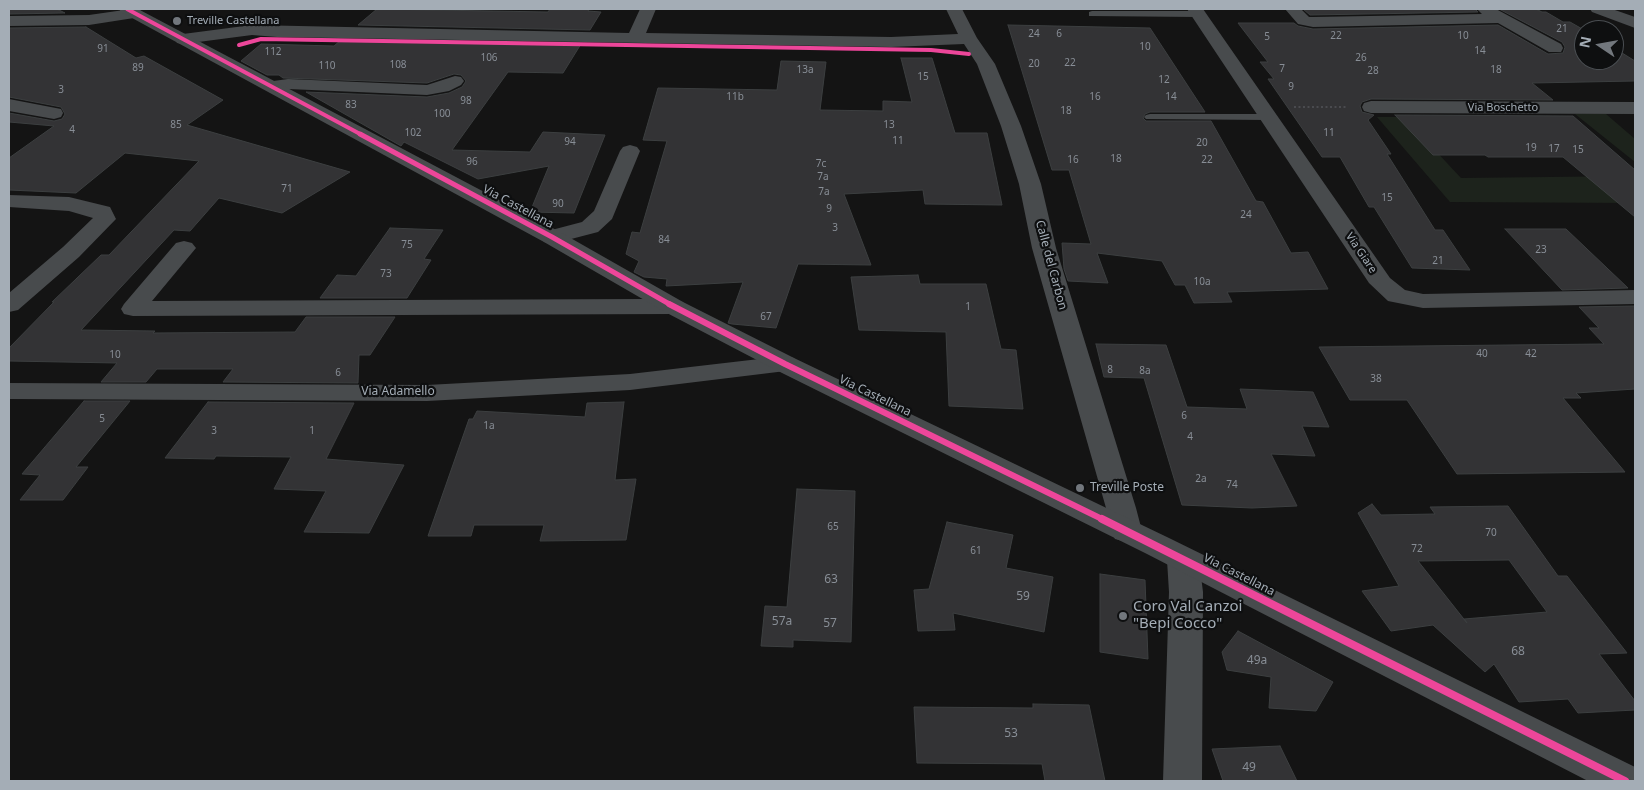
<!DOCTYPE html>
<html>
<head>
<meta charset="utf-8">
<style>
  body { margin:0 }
  #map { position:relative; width:1644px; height:790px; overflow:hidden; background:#141414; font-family:"Noto Sans",sans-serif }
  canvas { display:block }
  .frame { position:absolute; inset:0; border:10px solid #a4adb6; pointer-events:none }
  .north { position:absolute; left:1574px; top:20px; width:50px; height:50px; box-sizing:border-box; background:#0e0f10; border:1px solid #4a4e52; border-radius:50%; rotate:282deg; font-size:14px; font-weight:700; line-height:20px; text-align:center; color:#a4adb6 }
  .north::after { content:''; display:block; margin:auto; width:18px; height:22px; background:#72777d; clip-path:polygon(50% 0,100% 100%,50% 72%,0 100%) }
</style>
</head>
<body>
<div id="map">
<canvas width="1644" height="790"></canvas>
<div class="frame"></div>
<div class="north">N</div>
</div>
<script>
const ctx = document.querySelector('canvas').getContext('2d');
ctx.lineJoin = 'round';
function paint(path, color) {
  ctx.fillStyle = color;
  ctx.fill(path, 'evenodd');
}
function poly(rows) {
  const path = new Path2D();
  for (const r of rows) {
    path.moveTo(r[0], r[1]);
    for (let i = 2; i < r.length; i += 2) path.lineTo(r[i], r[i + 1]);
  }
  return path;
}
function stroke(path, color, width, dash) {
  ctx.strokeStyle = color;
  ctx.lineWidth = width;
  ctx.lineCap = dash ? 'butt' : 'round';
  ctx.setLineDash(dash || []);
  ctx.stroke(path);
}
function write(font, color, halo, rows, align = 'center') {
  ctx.font = font + ' "Noto Sans",sans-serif';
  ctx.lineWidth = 4.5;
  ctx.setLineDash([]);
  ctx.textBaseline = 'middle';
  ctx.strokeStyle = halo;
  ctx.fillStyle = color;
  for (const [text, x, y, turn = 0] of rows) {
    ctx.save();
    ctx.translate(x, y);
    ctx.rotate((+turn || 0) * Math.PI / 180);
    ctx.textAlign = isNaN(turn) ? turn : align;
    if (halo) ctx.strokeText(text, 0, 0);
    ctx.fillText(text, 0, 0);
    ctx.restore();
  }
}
paint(poly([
  [1575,114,1606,114,1635,139,1635,162],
  [1377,117,1404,117,1461,178,1635,176,1635,203,1450,202]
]), '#1d231c');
const building = poly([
  [9,9,57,9,65,13,9,14,9,9],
  [377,9,548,12,550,9,589,9,588,11,601,12,590,30,358,25,377,9],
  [1303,9,1475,9,1478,12,1310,15,1303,9],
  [1499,9,1536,9,1542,12,1546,12,1563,22,1570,22,1584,30,1584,60,1614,60,1614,48,1635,61,1635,81,1532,83,1553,100,1371,99,1362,102,1360,106,1362,112,1374,115,1368,120,1391,154,1387,154,1435,230,1443,230,1470,270,1412,268,1374,207,1369,207,1340,157,1322,157,1268,79,1274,79,1260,62,1268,62,1238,23,1294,23,1298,26,1313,29,1498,25,1548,54,1563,53,1565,47,1562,42,1499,9],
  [1008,25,1150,28,1205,112,1150,112,1145,114,1143,118,1146,121,1211,121,1256,201,1263,202,1291,253,1308,252,1328,289,1227,292,1232,302,1194,303,1185,285,1175,285,1162,261,1097,253,1108,283,1068,281,1064,269,1062,243,1091,244,1069,170,1052,170,1008,25],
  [86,27,136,58,144,56,223,100,187,125,350,172,282,213,219,198,190,231,174,230,81,330,155,331,153,333,295,332,306,317,395,317,370,355,359,355,358,383,223,382,233,369,157,369,146,382,101,382,117,363,9,361,9,348,54,302,52,302,101,255,109,255,199,161,125,153,76,193,9,190,9,158,54,126,9,122,9,113,54,121,62,119,65,114,61,107,9,97,9,28,86,27],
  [341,40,581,44,563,73,508,72,452,150,530,152,543,132,605,135,574,213,530,212,549,166,478,179,404,142,401,146,306,92,427,97,449,93,462,87,466,81,461,75,454,74,427,83,283,78,279,75,267,75,241,61,261,44,334,46,341,40],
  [901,58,932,58,955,133,987,133,1002,205,925,204,923,190,844,194,871,265,798,264,776,328,732,324,728,323,743,282,666,286,667,279,644,277,634,272,639,261,626,254,632,232,640,233,667,141,643,140,658,88,777,90,781,61,826,62,820,110,883,111,883,101,912,102,901,58],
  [1395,115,1573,116,1635,170,1635,217,1563,157,1488,157,1485,155,1433,155,1395,115],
  [390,228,443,230,424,259,431,260,407,298,320,298,337,275,356,276,390,228],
  [1505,229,1566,229,1628,288,1562,290,1505,229],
  [918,275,920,284,986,284,1001,349,1016,350,1023,409,949,406,946,332,859,330,851,277,918,275],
  [1635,306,1635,389,1576,393,1581,398,1563,398,1625,472,1457,474,1407,400,1350,400,1319,347,1604,344,1589,328,1599,328,1579,307,1635,306],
  [1096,344,1166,345,1187,407,1247,409,1240,389,1313,392,1329,427,1302,426,1315,456,1271,454,1297,506,1252,508,1182,505,1144,378,1104,377,1096,344],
  [84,401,130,401,76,467,88,467,63,500,20,500,40,475,22,474,84,401],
  [208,402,354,403,326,459,404,465,369,533,304,532,326,491,274,489,291,457,216,456,214,459,165,458,208,402],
  [624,402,615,480,636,479,626,540,540,541,544,525,474,525,471,536,428,536,469,419,473,419,477,411,585,417,587,403,624,402],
  [797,489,855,491,851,642,793,640,793,647,761,646,765,606,787,607,797,489],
  [1372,504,1381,515,1435,514,1430,507,1508,506,1558,576,1567,576,1627,653,1599,654,1635,701,1635,710,1578,713,1568,699,1519,702,1494,664,1485,672,1433,625,1391,631,1362,591,1399,586,1358,513,1372,504],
  [1509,560,1547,612,1464,619,1467,623,1418,561,1509,560],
  [947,522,1013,535,1006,568,1053,577,1044,632,953,613,955,630,918,631,914,590,929,589,947,522],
  [1100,574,1145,580,1148,659,1100,652,1100,574],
  [1238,631,1333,682,1316,711,1269,708,1271,677,1227,670,1222,652,1238,631],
  [1033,704,1089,705,1105,781,1045,781,1042,764,917,763,914,707,1033,708,1033,704],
  [1280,746,1297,781,1223,781,1212,749,1280,746]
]);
paint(building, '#333335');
stroke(building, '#3c3f40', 1);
stroke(poly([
  [1294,107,1346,107]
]), '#4a4b4f', 2, [2, 2.5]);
paint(poly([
  [1092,11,1198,11,1203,14,1198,17,1089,16,1089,12,1092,11],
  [1150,114,1268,114,1274,117,1268,120,1146,119,1144,117,1146,115,1150,114]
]), '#484b4d');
paint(poly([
  [131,9,140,10,142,13,140,16,134,18,89,25,9,26,9,16,89,15,131,9],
  [640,9,656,9,646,33,891,37,958,34,946,9,962,9,977,38,995,64,1021,126,1041,184,1056,248,1136,508,1142,531,1137,539,1126,542,1115,539,1110,531,1106,508,1032,248,1019,184,1001,126,977,64,964,44,891,47,277,37,252,35,183,44,177,43,175,39,177,35,183,34,252,25,629,33,640,9],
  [1187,9,1203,9,1390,278,1405,290,1423,294,1635,290,1635,304,1423,308,1388,301,1369,283,1187,9],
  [1285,9,1301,9,1309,17,1313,17,1482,14,1477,9,1496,9,1561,44,1563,48,1561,52,1549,52,1498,23,1313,27,1298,24,1285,9],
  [1590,9,1612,9,1635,17,1635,28,1592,12,1590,9],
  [455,76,461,77,464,81,461,85,449,91,427,95,288,89,272,91,266,90,263,86,266,82,288,79,427,85,455,76],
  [9,99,61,109,63,113,61,117,54,119,9,111,9,99],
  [1371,101,1635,102,1635,114,1371,113,1364,111,1362,107,1364,103,1371,101],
  [630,145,637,147,640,151,612,219,598,232,552,244,544,242,541,237,544,232,582,222,594,211,620,151,623,147,630,145],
  [9,195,69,197,110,207,116,219,79,257,18,310,9,312,9,293,63,247,93,218,69,211,9,207,9,195],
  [184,241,192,243,196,248,152,301,644,299,674,300,683,302,686,307,683,312,674,314,133,316,124,314,121,309,124,304,176,243,184,241],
  [785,356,794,358,798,364,794,370,630,390,427,401,9,399,9,383,427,385,630,374,785,356],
  [1183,548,1194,552,1199,560,1203,592,1202,781,1163,781,1169,592,1167,560,1172,552,1183,548]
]), '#484b4d');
paint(poly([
  [119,9,138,9,560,232,683,302,794,358,1169,538,1635,767,1635,781,1588,781,1147,554,776,370,665,312,544,242,121,12,119,9]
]), '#484b4d');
stroke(poly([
  [127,9,362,135],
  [239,45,261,39,931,50,969,54]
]), '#ed469a', 4);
stroke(poly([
  [360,134,552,237,671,305]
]), '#ed469a', 5);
stroke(poly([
  [669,304,785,364,1104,520]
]), '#ed469a', 6);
stroke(poly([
  [1102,519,1625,781]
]), '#ed469a', 8);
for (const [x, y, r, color] of [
  [177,21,5,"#72777d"],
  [1080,488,5,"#72777d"],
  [1123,616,5,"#72777d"]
]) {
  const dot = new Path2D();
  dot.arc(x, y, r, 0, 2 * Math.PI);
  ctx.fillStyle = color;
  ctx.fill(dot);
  stroke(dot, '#0e0f10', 2);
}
write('10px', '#888e96', null, [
  ["21",1562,29],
  ["24",1034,34],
  ["6",1059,34],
  ["22",1336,36],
  ["10",1463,36],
  ["5",1267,37],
  ["10",1145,47],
  ["91",103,49],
  ["14",1480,51],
  ["112",273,52],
  ["106",489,58],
  ["26",1361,58],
  ["22",1070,63],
  ["20",1034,64],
  ["108",398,65],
  ["110",327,66],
  ["89",138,68],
  ["7",1282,69],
  ["13a",805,70],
  ["18",1496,70],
  ["28",1373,71],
  ["15",923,77],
  ["12",1164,80],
  ["9",1291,87],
  ["3",61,90],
  ["11b",735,97],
  ["16",1095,97],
  ["14",1171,97],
  ["98",466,101],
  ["83",351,105],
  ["18",1066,111],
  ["100",442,114],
  ["85",176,125],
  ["13",889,125],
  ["4",72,130],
  ["102",413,133],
  ["11",1329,133],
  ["11",898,141],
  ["94",570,142],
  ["20",1202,143],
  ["19",1531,148],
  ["17",1554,149],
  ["15",1578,150],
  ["18",1116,159],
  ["16",1073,160],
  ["22",1207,160],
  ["96",472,162],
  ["7c",821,164],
  ["7a",823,177],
  ["71",287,189],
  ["7a",824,192],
  ["15",1387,198],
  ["90",558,204],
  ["9",829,209],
  ["24",1246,215],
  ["3",835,228],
  ["84",664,240],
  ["75",407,245],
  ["23",1541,250],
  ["21",1438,261],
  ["73",386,274],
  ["10a",1202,282],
  ["1",968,307],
  ["67",766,317],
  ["40",1482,354],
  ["42",1531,354],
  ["10",115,355],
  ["8",1110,370],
  ["8a",1145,371],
  ["6",338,373],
  ["38",1376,379],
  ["6",1184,416],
  ["5",102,419],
  ["1a",489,426],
  ["3",214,431],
  ["1",312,431],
  ["4",1190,437],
  ["2a",1201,479],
  ["74",1232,485],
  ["65",833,527],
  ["70",1491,533],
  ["72",1417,549],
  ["61",976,551]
]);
write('11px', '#a4adb6', '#0e0f10', [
  ["Treville Castellana",187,21]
], 'left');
write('11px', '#a4adb6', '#0e0f10', [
  ["Via Boschetto",1503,108],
  ["Via Giare",1361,253,56]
]);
write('12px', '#a4adb6', '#0e0f10', [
  ["Via Castellana",518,207,28],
  ["Calle del Carbon",1051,265,75],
  ["Via Adamello",398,392],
  ["Via Castellana",875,396,26],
  ["Via Castellana",1239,575,27]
]);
write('12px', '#a4adb6', '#0e0f10', [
  ["Treville Poste",1090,488]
], 'left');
write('12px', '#888e96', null, [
  ["63",831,580],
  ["59",1023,597],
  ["57a",782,622],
  ["57",830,624],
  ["68",1518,652],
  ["49a",1257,661],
  ["53",1011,734],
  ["49",1249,768]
]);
write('15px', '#a4adb6', '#0e0f10', [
  ["Coro Val Canzoi",1133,607],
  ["\"Bepi Cocco\"",1133,624]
], 'left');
</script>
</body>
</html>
